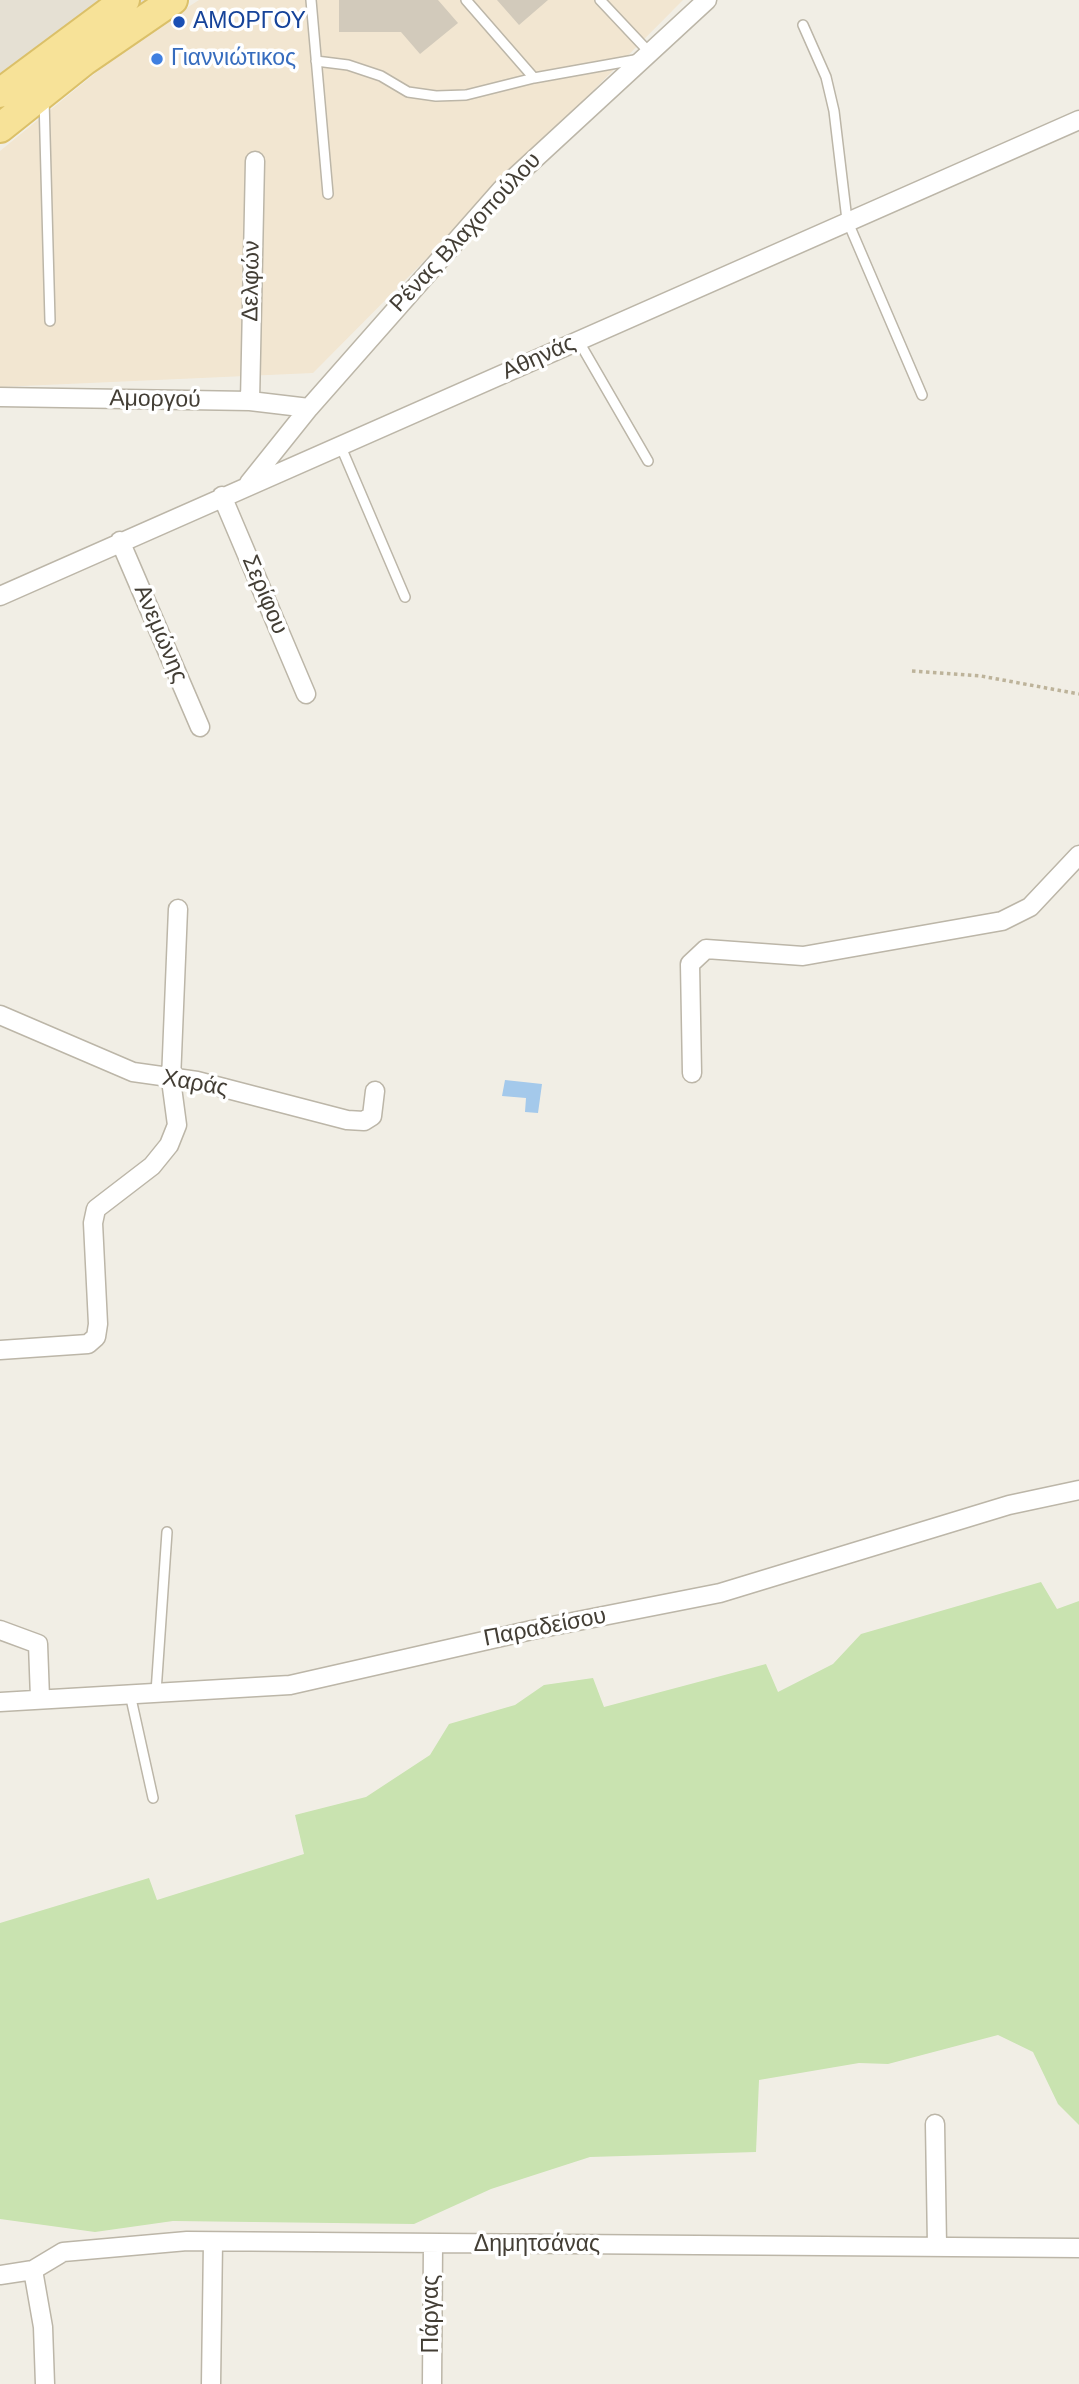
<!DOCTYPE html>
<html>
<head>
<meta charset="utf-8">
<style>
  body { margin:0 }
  canvas { display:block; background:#f1eee5 }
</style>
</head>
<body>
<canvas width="1079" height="2384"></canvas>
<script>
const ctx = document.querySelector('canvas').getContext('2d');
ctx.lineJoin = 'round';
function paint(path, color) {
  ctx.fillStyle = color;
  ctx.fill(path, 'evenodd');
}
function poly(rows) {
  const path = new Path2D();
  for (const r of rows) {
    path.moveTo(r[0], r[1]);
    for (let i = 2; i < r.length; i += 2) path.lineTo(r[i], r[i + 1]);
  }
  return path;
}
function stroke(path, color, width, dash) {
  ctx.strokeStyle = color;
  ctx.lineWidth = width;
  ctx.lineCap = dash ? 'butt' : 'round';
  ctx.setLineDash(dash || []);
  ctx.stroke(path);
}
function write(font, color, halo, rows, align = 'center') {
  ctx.font = font + ' "DM Sans",sans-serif';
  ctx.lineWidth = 7;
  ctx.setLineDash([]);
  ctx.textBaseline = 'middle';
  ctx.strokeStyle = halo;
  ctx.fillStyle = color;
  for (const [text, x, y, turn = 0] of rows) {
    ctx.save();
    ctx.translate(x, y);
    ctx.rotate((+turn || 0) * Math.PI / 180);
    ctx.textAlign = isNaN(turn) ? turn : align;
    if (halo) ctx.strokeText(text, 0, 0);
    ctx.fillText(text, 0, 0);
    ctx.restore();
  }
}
paint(poly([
  [0,0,147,0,0,106]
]), '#e5e0d3');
paint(poly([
  [199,0,683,0,313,373,0,387,0,151,131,44]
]), '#f2e6d1');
paint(poly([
  [1041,1582,1057,1609,1079,1601,1079,2125,1058,2104,1033,2052,998,2035,888,2064,859,2063,759,2080,756,2152,590,2157,491,2189,414,2224,173,2221,95,2232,0,2219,0,1923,149,1878,157,1900,304,1854,295,1815,366,1797,430,1755,449,1724,515,1705,544,1685,593,1678,604,1707,766,1664,778,1692,833,1664,861,1634]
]), '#c9e3b0');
paint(poly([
  [505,1080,542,1084,538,1113,525,1112,526,1098,502,1096]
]), '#a4c9eb');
paint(poly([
  [339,0,438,0,458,23,420,54,401,32,339,32],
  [497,0,548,0,519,25]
]), '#d2cabb');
const service = poly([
  [311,0,328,194],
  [466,0,534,78,640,59],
  [600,0,649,52],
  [803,25,826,77,834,111,847,220,922,395],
  [316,61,348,65,381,76,408,92,436,96,466,95,534,78],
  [44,99,50,321],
  [578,340,648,461],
  [341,447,405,597],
  [156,1692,167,1532],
  [130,1694,153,1798]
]);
const minor = poly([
  [0,397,250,401,309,408],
  [250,401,255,161],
  [249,483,309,408,502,189,707,0],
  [222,496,306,694],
  [120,541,200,727],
  [0,596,1079,120],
  [0,1015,133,1072,197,1081,347,1120,364,1121,372,1116,375,1091],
  [692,1073,690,964,706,949,803,956,1002,921,1030,907,1079,855],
  [0,1350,88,1344,96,1337,98,1324,93,1223,96,1209,152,1166,169,1145,177,1125,171,1080,178,909],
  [0,1630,38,1644,40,1698],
  [0,1702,290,1685,532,1630,720,1593,1009,1505,1079,1490],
  [935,2124,937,2245],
  [33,2270,43,2327,45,2384],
  [0,2275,33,2270,63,2252,187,2241,1079,2248],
  [211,2384,213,2242],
  [432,2384,433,2245]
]);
const primary = poly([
  [0,93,125,0],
  [0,128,84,61,173,0]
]);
stroke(service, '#bcb6a8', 12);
stroke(minor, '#bcb6a8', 21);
stroke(primary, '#dbc069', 32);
stroke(poly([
  [912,671,981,676,1079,694]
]), '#bdb39a', 3.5, [3.5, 3.5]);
stroke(service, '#fff', 9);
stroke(minor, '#fff', 18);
stroke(primary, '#f7e298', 28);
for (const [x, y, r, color] of [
  [179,22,7,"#1a4fb4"],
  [157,59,7,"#3f7fe0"]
]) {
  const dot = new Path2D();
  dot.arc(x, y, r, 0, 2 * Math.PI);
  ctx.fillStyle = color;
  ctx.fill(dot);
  stroke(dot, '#fff', 2.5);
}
write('23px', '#164399', '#fff', [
  ["ΑΜΟΡΓΟΥ",193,22]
], 'left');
write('23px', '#366cbe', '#fff', [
  ["Γιαννιώτικος",171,59]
], 'left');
write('23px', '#433e35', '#fff', [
  ["Ρένας Βλαχοπούλου",466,233,-47],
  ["Δελφών",252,281,-89],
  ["Αθηνάς",539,358,-24],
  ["Αμοργού",155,400,1],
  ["Σερίφου",264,595,67],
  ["Ανεμώνης",160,634,67],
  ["Χαράς",195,1084,10],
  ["Παραδείσου",545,1628,-11],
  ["Δημητσάνας",537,2245],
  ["Πάργας",432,2314,-90]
]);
</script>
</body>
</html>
